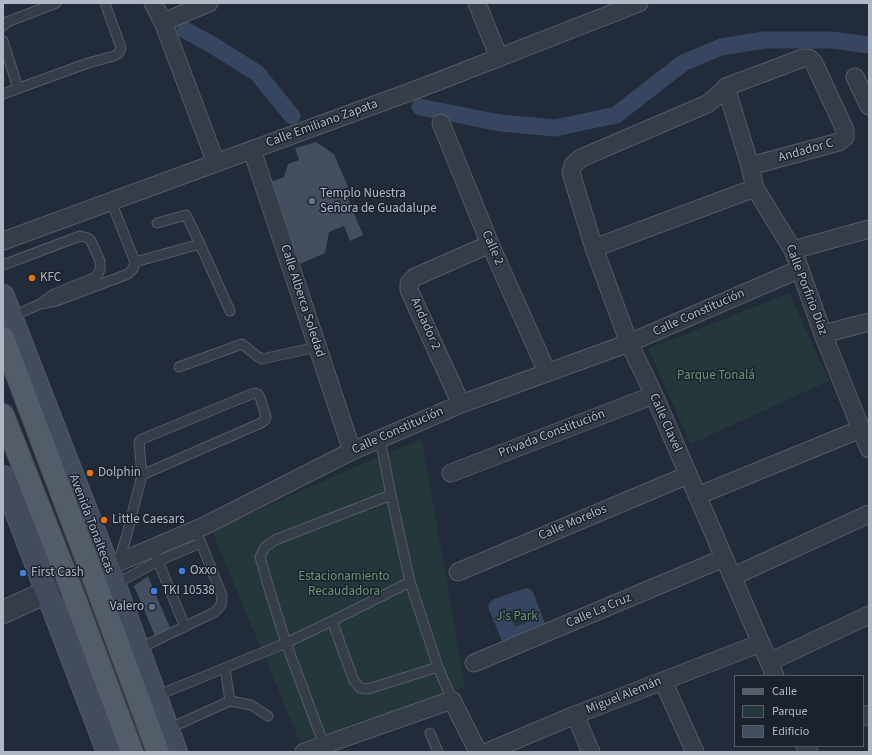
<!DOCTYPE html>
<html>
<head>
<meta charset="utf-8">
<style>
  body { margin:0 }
  #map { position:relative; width:872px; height:755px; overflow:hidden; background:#222b39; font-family:"Source Sans 3",sans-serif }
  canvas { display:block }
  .frame { position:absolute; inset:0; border:4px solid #b0b8c5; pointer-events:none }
  .legend { position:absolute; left:734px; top:675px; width:130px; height:72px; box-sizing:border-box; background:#1b222e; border:1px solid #575e6a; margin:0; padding:5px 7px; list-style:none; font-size:12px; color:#b0b8c5 }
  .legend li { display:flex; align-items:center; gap:8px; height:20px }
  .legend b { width:20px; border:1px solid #575e6a }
</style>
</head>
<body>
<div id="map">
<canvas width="872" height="755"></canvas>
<div class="frame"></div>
<ul class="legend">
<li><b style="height:5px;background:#535c69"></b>Calle</li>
<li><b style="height:11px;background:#24373a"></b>Parque</li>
<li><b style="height:11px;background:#434e5e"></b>Edificio</li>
</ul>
</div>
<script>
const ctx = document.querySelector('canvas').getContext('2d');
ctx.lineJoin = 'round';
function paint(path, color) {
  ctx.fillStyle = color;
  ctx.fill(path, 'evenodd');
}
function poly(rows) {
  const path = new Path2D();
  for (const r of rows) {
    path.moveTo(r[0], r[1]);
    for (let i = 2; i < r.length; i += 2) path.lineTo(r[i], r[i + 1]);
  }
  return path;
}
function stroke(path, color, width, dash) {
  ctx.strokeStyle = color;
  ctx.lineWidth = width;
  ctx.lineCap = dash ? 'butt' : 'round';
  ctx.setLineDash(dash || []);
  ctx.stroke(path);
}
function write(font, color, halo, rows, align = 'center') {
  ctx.font = font + ' "Source Sans 3",sans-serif';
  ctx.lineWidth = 3;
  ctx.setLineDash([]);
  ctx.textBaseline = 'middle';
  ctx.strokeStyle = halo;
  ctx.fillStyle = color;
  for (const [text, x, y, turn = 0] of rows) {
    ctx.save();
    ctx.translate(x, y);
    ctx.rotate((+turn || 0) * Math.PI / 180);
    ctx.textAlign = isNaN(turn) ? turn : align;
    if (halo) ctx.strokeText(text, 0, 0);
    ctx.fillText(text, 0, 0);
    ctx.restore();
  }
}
paint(poly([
  [789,293,829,381,691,444,648,349],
  [422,439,465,687,300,742,212,531,366,462],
  [526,597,537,627,510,638,497,607]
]), '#24373a');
stroke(poly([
  [185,30,214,46,257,73,292,116],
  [420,107,500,123,555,128,616,115,683,63,721,47,764,40,832,40,869,45],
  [526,597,537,627,510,638,497,607,526,597]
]), '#364660', 17);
paint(poly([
  [316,142,334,154,348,187,344,189,363,235,350,241,344,226,329,232,325,253,300,264,275,206,277,196,271,182,284,177,288,164,299,160,295,148],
  [148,576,170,628,156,638,134,586]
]), '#434e5e');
const service = poly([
  [3,26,7,22,56,3],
  [3,41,18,88],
  [3,94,88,63,114,56,119,53,121,48,105,3],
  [157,223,186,215,200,244],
  [135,262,200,244,230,311],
  [3,265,80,236,88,238,91,241,100,261,100,270,98,274,96,277,54,294,43,302],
  [11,317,40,304,56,301,128,274,133,269,135,262,111,201],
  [179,367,242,344,257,356,262,359,317,347],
  [380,439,391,495,410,582],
  [156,556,185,627],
  [118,563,126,538,142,475,139,442,142,439,254,393,258,394,260,397,266,417,265,420,261,423,142,475],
  [114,585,158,561,201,543],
  [332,621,354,681,360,688,368,689,438,667],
  [138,649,215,612,221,605,222,596,196,530],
  [156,696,286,643,332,621,410,582,438,667,452,700],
  [230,701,251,705,268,716],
  [168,729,230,701,225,668],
  [430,733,438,752],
  [324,745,286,643,270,592,260,557,265,547,275,540,391,495]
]);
const minor = poly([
  [153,3,163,22,216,163],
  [477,3,499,58],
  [163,22,209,3],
  [855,77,869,106],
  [726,87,750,166,755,188,793,250,823,334,869,449],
  [441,123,490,244,547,372],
  [252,150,352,451],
  [750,166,839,142,845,137,845,130,814,63,809,58,803,58,726,87,717,96,707,104,581,158,573,165,571,173,594,248,629,343,654,395,775,676],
  [3,241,426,86,639,3],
  [594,248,755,188],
  [793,250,869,229],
  [823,334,869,322],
  [461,404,409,290,409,283,415,277,490,244],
  [451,473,654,395],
  [697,496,861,429],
  [108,567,204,526,352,451,461,404,629,343,800,269],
  [458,572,688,475],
  [732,577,869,514],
  [769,662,869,615],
  [474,663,724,558],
  [663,681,695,752],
  [575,715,591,752],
  [863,717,869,714],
  [805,746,809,752],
  [304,752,452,700,478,752],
  [487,752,575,715,761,643]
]);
const tertiary = poly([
  [3,612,47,592,108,567]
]);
const secondary = poly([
  [3,296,108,567,176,752],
  [3,477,108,752]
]);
const primary = poly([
  [3,338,92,574,158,752],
  [3,415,69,583,132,752]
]);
stroke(service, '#535b67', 11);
stroke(minor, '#535b67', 19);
stroke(tertiary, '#535b67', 24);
stroke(secondary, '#535b67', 24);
stroke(primary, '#3f4652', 24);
stroke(service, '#353d49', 9);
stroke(minor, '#353d49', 17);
stroke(tertiary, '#353d49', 22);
stroke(secondary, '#434c5c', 22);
stroke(primary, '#535c69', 22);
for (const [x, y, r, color] of [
  [312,201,4,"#6b7280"],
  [32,278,4,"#e8710a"],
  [90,473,4,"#e8710a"],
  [104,520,4,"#e8710a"],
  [182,571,4,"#3f7fe0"],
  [23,573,4,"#3f7fe0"],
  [154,591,4,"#3f7fe0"],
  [152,607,4,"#5c6f8a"]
]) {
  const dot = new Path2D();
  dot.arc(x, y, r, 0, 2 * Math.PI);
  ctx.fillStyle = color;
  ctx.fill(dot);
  stroke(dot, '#1b222e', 1.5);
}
write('13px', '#b0b8c5', '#1b222e', [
  ["Calle Emiliano Zapata",322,124,-20],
  ["Andador C",806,151,-16],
  ["Calle 2",492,248,67],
  ["Calle Porfirio Díaz",806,290,69],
  ["Calle Alberca Soledad",302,301,72],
  ["Calle Constitución",699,313,-24],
  ["Andador 2",425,324,66],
  ["Calle Clavel",665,423,66],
  ["Calle Constitución",398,431,-24],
  ["Privada Constitución",552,434,-21],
  ["Calle Morelos",573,523,-23],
  ["Avenida Tonaltecas",91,524,69],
  ["Calle La Cruz",599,611,-23],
  ["Miguel Alemán",624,696,-22]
]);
write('13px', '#b0b8c5', '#1b222e', [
  ["Templo Nuestra",320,194],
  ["Señora de Guadalupe",320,209],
  ["KFC",40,278],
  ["Dolphin",98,473],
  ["Little Caesars",112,520],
  ["Oxxo",190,571],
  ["First Cash",31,573],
  ["TKI 10538",162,591],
  ["Valero",144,607,"right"]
], 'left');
write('13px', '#689674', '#1b222e', [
  ["Parque Tonalá",716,376],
  ["Estacionamiento",344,577],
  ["Recaudadora",344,592],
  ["J's Park",517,617]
]);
</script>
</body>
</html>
